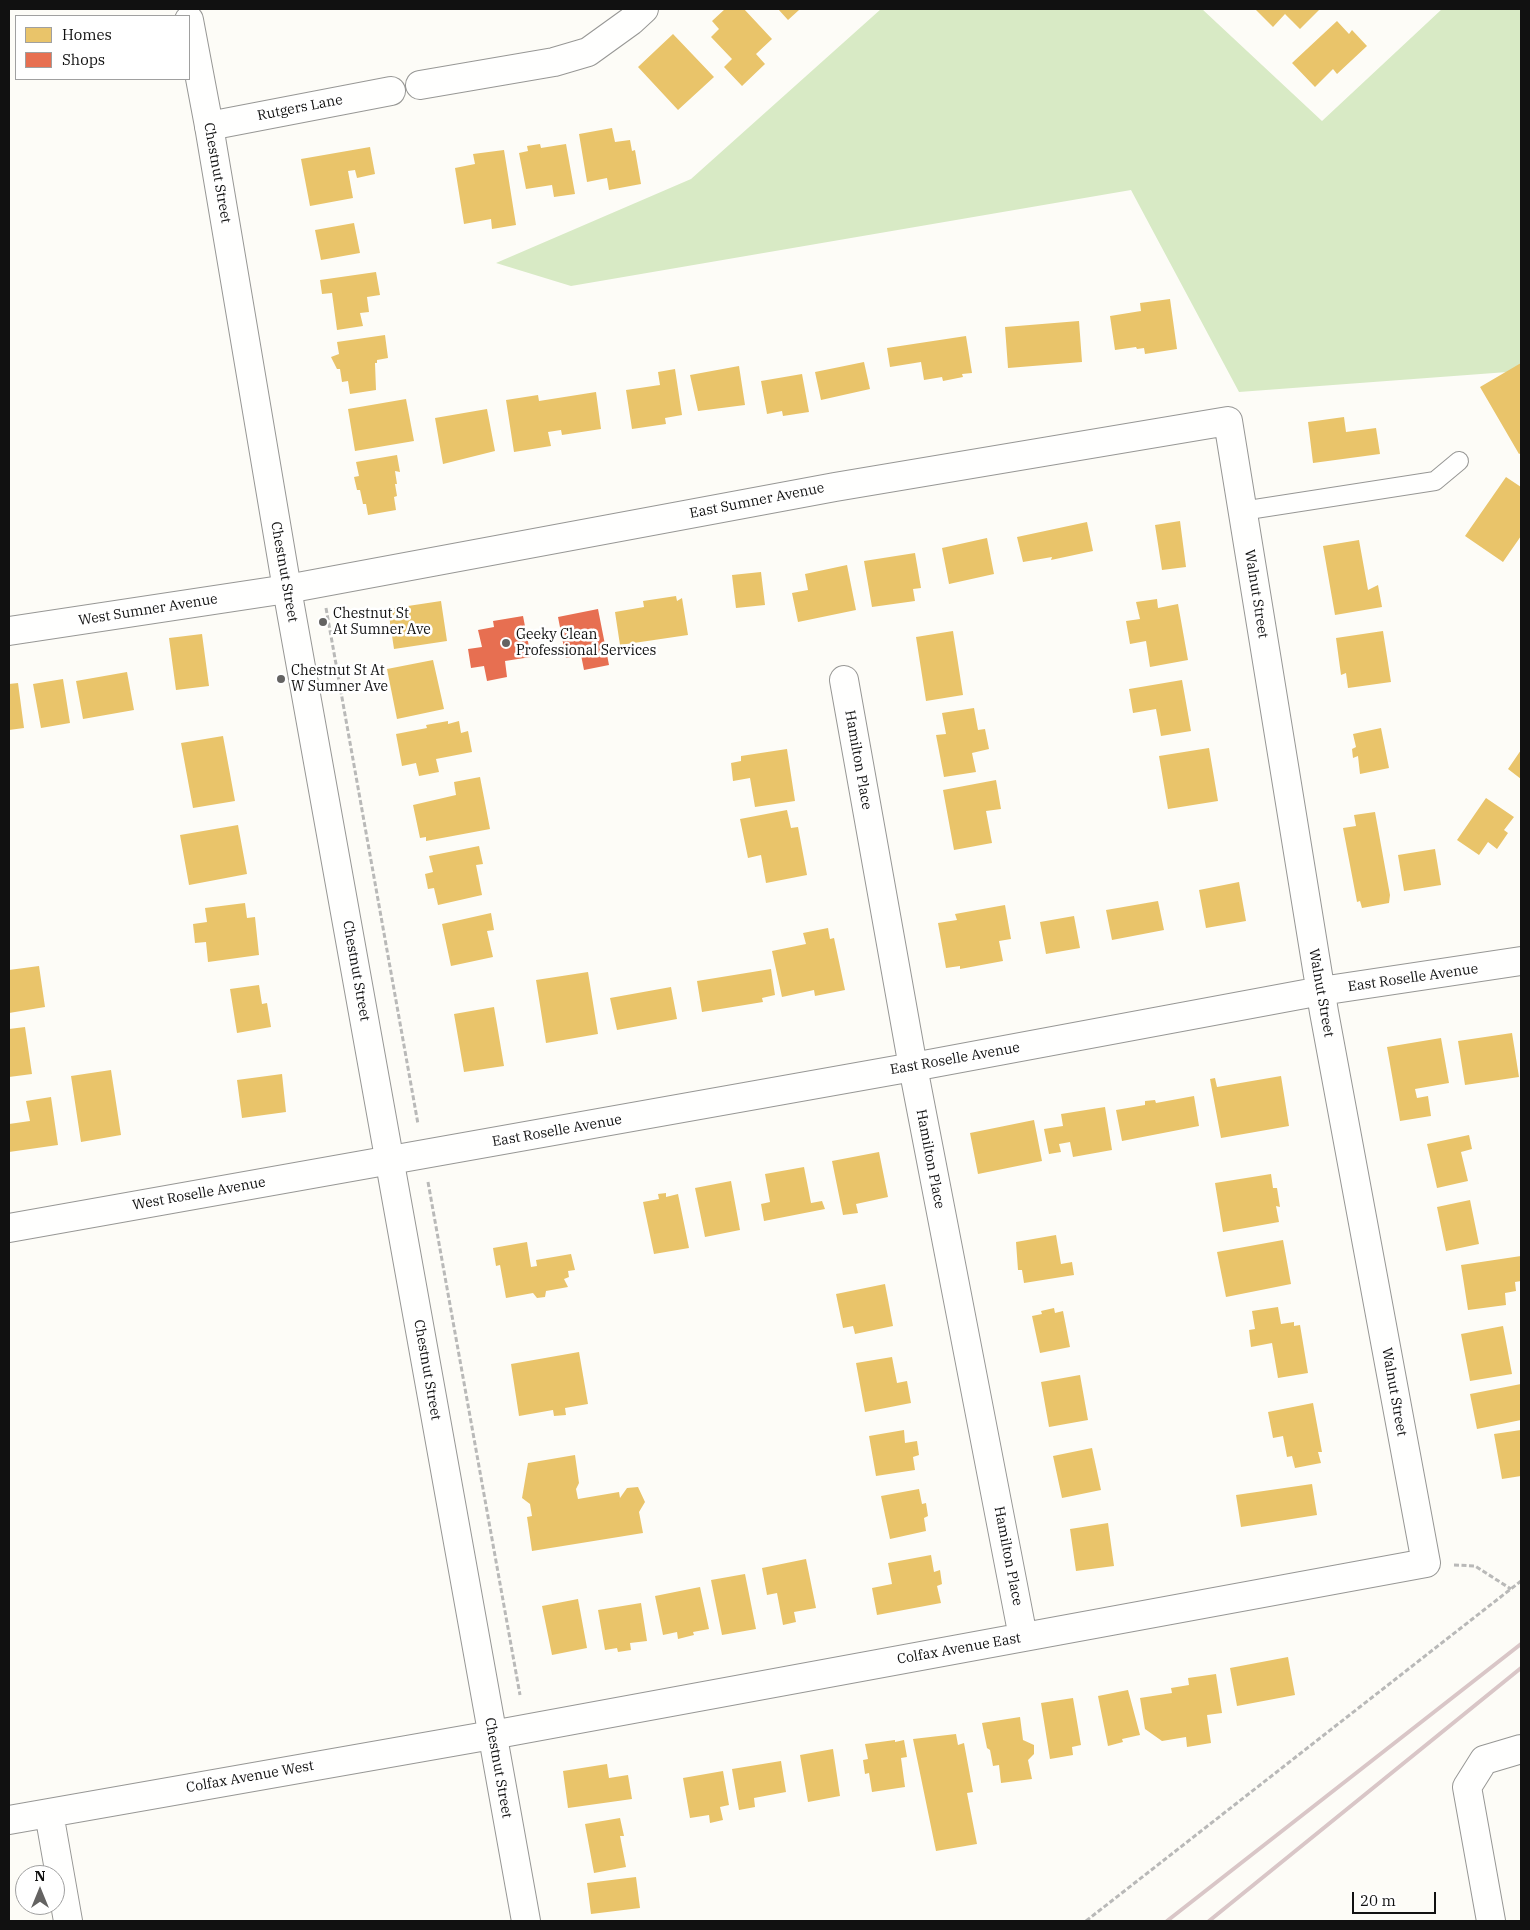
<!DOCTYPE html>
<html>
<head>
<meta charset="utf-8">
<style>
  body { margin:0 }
  #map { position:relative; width:1530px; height:1930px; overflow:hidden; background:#fdfcf7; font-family:"IBM Plex Serif",serif }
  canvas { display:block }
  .frame { position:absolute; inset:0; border:10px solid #111; pointer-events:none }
  .legend { position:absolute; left:15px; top:15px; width:175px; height:65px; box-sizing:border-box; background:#fff; border:1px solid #a0a0a0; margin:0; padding:6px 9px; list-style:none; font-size:15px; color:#111 }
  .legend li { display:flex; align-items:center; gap:10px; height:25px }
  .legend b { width:25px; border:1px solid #a0a0a0 }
  .north { position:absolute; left:15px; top:1865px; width:50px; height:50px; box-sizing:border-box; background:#fff; border:1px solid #a0a0a0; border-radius:50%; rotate:0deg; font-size:14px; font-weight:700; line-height:20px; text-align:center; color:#111 }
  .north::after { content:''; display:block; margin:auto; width:18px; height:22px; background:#646362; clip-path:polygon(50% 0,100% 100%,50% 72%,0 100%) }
  .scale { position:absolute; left:1352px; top:1892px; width:84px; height:22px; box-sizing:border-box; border:2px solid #111; border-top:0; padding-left:6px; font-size:15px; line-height:18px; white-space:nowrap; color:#111; -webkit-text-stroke:4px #fff; paint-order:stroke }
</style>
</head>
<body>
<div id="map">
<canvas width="1530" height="1930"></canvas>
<div class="frame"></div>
<ul class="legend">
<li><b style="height:14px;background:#e9c46a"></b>Homes</li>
<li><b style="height:14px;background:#e76f51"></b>Shops</li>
</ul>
<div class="north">N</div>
<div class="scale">20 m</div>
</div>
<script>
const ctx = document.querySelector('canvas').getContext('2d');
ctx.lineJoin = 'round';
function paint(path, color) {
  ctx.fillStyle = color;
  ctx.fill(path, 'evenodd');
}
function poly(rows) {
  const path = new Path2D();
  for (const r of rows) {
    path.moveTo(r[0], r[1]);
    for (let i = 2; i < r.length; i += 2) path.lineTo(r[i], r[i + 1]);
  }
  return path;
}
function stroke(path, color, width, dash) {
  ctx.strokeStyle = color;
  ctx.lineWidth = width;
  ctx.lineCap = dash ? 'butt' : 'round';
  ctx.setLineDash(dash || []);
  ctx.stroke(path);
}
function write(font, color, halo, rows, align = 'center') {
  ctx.font = font + ' "IBM Plex Serif",serif';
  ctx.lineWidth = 5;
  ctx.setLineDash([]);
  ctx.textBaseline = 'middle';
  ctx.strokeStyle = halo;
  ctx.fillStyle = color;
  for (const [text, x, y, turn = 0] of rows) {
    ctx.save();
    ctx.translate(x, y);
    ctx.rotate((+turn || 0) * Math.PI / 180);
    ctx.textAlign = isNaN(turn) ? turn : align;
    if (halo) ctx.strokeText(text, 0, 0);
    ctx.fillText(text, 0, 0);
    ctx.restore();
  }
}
paint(poly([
  [881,9,1202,9,1322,121,1442,9,1521,9,1521,371,1239,392,1131,190,571,286,496,263,691,179]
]), '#d8eac5');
paint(poly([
  [725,9,744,9,772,39,756,54,765,64,742,86,724,67,732,59,711,37,719,29,712,21],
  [778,9,797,9,799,10,788,20],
  [1255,9,1320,9,1300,29,1285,14,1273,27],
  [1337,21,1349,34,1352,30,1367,46,1337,74,1333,69,1315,87,1292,63],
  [673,34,714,77,678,110,638,67],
  [612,128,615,142,630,140,632,151,635,150,641,184,609,190,607,178,587,182,579,134],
  [540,144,541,148,566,144,575,194,554,197,552,185,526,189,519,153,528,151,527,146],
  [370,147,375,174,357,178,355,170,348,171,353,198,310,206,301,159],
  [504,150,516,225,492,229,491,219,464,224,455,168,475,164,473,154],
  [354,223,360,253,321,260,315,230],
  [376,272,380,295,367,297,369,312,360,313,363,326,337,330,332,293,322,294,320,280],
  [1170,299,1177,349,1145,354,1144,348,1137,349,1136,347,1115,350,1110,316,1141,311,1140,303],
  [1079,321,1082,362,1008,368,1005,327],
  [385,335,388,358,377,360,377,363,375,363,376,390,350,394,348,381,342,382,340,369,337,369,331,357,339,354,337,342],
  [966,336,972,373,962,374,963,377,943,381,942,377,924,380,921,362,890,367,887,348],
  [864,362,870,389,821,400,815,372],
  [1521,363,1521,453,1519,454,1480,387],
  [739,366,745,405,698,411,690,375],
  [675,369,682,415,665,418,666,424,632,429,626,390,660,385,658,372],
  [802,374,809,412,783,416,782,411,767,414,761,381],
  [596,392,601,429,562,435,561,430,548,432,551,446,514,452,506,400,538,395,539,401],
  [406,399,414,441,355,451,348,409],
  [487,409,495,451,443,464,435,418],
  [1344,417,1346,432,1376,428,1380,454,1313,463,1308,422],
  [397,455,400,472,395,471,397,484,395,484,397,496,394,497,396,510,368,515,366,504,363,504,360,490,357,490,354,477,359,476,356,462],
  [1506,477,1521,487,1521,536,1503,562,1465,536],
  [1180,521,1186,567,1162,570,1155,525],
  [1087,522,1093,551,1051,560,1052,557,1023,562,1017,537],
  [987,538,994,574,949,584,942,548],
  [1359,540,1368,590,1378,585,1382,607,1335,615,1323,546],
  [915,553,921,588,913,589,915,601,872,607,864,561],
  [847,565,856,610,798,622,792,593,808,590,805,574],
  [761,572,765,605,736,608,732,575],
  [676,596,677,601,682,598,688,635,620,645,615,612,644,607,643,601],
  [1157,599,1158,608,1178,604,1188,660,1150,667,1146,641,1130,644,1126,621,1140,619,1136,602],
  [441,601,447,641,394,649,388,609],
  [953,631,963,695,926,701,916,637],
  [1383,631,1391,682,1348,688,1346,673,1341,675,1336,638],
  [202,634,209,686,176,690,169,638],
  [433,660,444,709,397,719,387,669],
  [127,672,134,710,83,719,76,681],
  [63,679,70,723,41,728,33,684],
  [1182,680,1191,731,1161,736,1156,709,1133,713,1129,689],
  [18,683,24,728,9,730,9,684],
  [974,708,978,730,985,729,989,749,972,753,976,772,944,777,936,735,946,734,942,713],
  [448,721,448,724,459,721,461,733,468,731,472,752,436,759,439,772,419,776,416,763,402,766,396,734,427,728,426,725],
  [1381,728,1389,768,1360,774,1358,756,1353,758,1352,749,1356,747,1353,734],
  [223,736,235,801,193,808,181,743],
  [1209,748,1218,801,1168,809,1159,756],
  [787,749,795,801,755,807,750,778,733,781,731,763,741,761,741,756],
  [1521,750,1521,779,1508,769],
  [480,777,490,829,426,841,426,837,420,838,413,805,456,795,454,782],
  [996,780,1001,809,986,811,992,843,954,850,943,790],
  [1486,798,1514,817,1504,830,1508,833,1497,849,1488,842,1479,855,1457,840],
  [787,810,791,828,798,827,807,875,766,883,761,855,748,858,740,819],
  [1375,812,1390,895,1389,903,1362,908,1360,901,1357,902,1343,828,1356,826,1354,815],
  [238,825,247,874,189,885,180,835],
  [479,846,483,864,476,865,482,895,438,905,434,888,428,889,425,874,433,872,429,856],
  [1435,849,1441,885,1404,891,1398,855],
  [1239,882,1246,921,1206,928,1199,890],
  [1158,901,1164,930,1112,940,1106,910],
  [245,903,247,918,255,917,259,955,208,962,206,942,195,943,193,924,207,922,205,908],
  [1005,905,1011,939,999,941,1003,961,960,969,960,966,946,968,938,923,957,920,955,914],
  [491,913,494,930,487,931,493,957,451,966,442,924],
  [1074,916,1080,948,1046,954,1040,922],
  [828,928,830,939,834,938,845,990,815,996,814,990,782,997,772,951,806,944,803,933],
  [39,966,45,1007,9,1013,9,970],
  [771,969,775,995,762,998,763,1002,702,1012,697,981],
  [588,972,598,1034,546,1043,536,980],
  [259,985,262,1004,267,1003,271,1027,237,1033,230,989],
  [671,987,677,1019,617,1030,610,998],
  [494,1007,504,1066,464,1072,454,1014],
  [25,1027,32,1074,9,1077,9,1029],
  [1512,1033,1519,1077,1465,1085,1458,1041],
  [1441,1038,1449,1083,1415,1089,1417,1098,1428,1096,1431,1116,1400,1121,1387,1047],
  [111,1070,121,1135,81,1142,71,1076],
  [282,1074,286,1112,242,1118,237,1080],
  [1281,1076,1289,1126,1221,1138,1210,1079,1215,1078,1217,1087],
  [1194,1096,1199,1126,1122,1141,1116,1110,1145,1105,1145,1101,1155,1100,1156,1103],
  [51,1097,58,1145,9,1152,9,1124,30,1121,26,1101],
  [1105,1107,1112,1150,1073,1157,1070,1142,1059,1144,1061,1152,1049,1154,1044,1129,1063,1126,1061,1114],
  [1034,1120,1042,1161,978,1174,970,1133],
  [1469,1135,1472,1149,1461,1152,1468,1181,1437,1188,1427,1144],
  [879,1152,888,1197,856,1204,858,1213,843,1215,832,1161],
  [804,1167,811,1203,822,1201,825,1209,764,1221,761,1204,770,1202,765,1174],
  [1271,1174,1273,1188,1277,1188,1280,1207,1276,1206,1279,1222,1223,1232,1215,1183],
  [731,1181,740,1230,705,1237,695,1188],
  [666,1193,666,1197,678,1194,689,1248,654,1254,643,1202,659,1199,658,1194],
  [1470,1200,1479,1244,1446,1251,1437,1207],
  [1056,1235,1061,1264,1072,1262,1074,1275,1024,1283,1022,1270,1018,1270,1016,1242],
  [1283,1240,1291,1284,1226,1297,1217,1252],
  [527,1242,531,1267,537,1266,536,1260,571,1254,575,1270,568,1271,569,1277,564,1279,568,1287,546,1291,545,1297,537,1298,533,1293,506,1298,500,1265,496,1266,493,1248],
  [1521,1256,1521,1281,1515,1282,1516,1291,1505,1293,1506,1305,1468,1310,1461,1265],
  [885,1284,893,1326,855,1334,853,1326,843,1328,836,1294],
  [1278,1307,1281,1324,1294,1322,1294,1326,1300,1325,1308,1373,1278,1378,1272,1343,1251,1347,1249,1330,1255,1329,1252,1311],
  [1054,1308,1055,1313,1063,1311,1070,1347,1040,1353,1032,1316,1042,1314,1041,1311],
  [1503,1326,1512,1374,1470,1381,1461,1334],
  [579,1352,588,1404,565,1408,566,1415,554,1416,553,1410,519,1416,511,1364],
  [892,1357,897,1383,907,1381,911,1403,865,1412,856,1363],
  [1080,1375,1088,1420,1049,1427,1041,1382],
  [1521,1384,1521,1420,1477,1429,1470,1394],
  [1313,1403,1322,1452,1318,1452,1321,1463,1295,1468,1292,1456,1287,1457,1283,1436,1273,1438,1268,1412],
  [904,1430,905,1443,917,1441,919,1455,913,1457,915,1470,876,1476,869,1436],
  [1521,1430,1521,1476,1502,1479,1494,1434],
  [1092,1448,1101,1490,1062,1498,1053,1456],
  [575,1455,579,1483,576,1489,578,1499,619,1492,620,1498,627,1488,638,1487,645,1502,639,1512,643,1533,532,1551,527,1517,532,1516,530,1504,522,1498,528,1463],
  [1312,1484,1317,1515,1241,1527,1236,1495],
  [919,1489,922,1504,926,1503,928,1516,924,1518,926,1531,890,1539,881,1496],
  [1108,1523,1114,1566,1076,1571,1070,1529],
  [931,1555,934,1572,940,1570,942,1584,937,1586,941,1603,877,1615,872,1588,892,1584,888,1563],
  [806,1559,816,1608,794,1612,796,1622,783,1625,777,1593,767,1595,762,1568],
  [745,1574,756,1629,722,1635,711,1580],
  [700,1587,709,1629,693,1632,694,1635,678,1639,677,1632,663,1635,655,1596],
  [578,1599,587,1648,552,1655,542,1606],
  [641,1603,647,1641,630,1643,631,1650,618,1652,617,1648,605,1650,598,1610],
  [1288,1657,1295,1695,1237,1706,1230,1668],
  [1216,1674,1222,1713,1207,1715,1211,1743,1187,1747,1186,1737,1162,1741,1145,1729,1140,1698,1172,1693,1171,1688,1189,1685,1188,1678],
  [1128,1690,1140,1735,1122,1739,1123,1742,1108,1746,1098,1696],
  [1073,1698,1081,1745,1072,1747,1073,1755,1050,1759,1041,1703],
  [1020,1717,1023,1740,1034,1745,1034,1754,1028,1760,1032,1779,1001,1783,999,1765,993,1766,990,1750,987,1748,982,1723],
  [956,1734,958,1745,964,1743,973,1792,967,1793,977,1844,936,1851,913,1739],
  [895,1740,895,1742,904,1740,907,1757,901,1758,905,1787,872,1792,869,1773,865,1774,863,1760,868,1759,865,1744],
  [833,1749,840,1796,808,1802,800,1755],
  [781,1761,786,1792,754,1798,755,1807,739,1810,732,1769],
  [607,1764,609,1778,628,1775,632,1799,568,1808,563,1771],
  [723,1771,729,1805,720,1807,723,1820,710,1823,709,1815,690,1818,683,1778],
  [620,1818,624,1836,620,1836,626,1867,594,1873,585,1824],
  [636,1877,640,1908,591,1914,587,1883]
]), '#e9c46a');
paint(poly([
  [598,609,609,665,584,670,581,655,566,658,558,617],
  [523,616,531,657,505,661,507,677,487,681,484,666,471,668,468,649,482,647,478,630,494,627,493,621]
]), '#e76f51');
const service = poly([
  [1242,511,1435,481,1459,461]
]);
const minor = poly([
  [420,85,554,62,588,52,631,21,644,9],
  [209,126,391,91],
  [9,631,287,589,835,487,1228,421,1324,1012,1426,1563,492,1735,9,1820],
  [844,680,913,1067,1023,1637],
  [9,1228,913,1067,1321,991,1521,961],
  [49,1813,68,1921],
  [1491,1921,1467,1787,1484,1760,1521,1749]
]);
const tertiary = poly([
  [189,20,209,126,287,589,526,1921]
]);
stroke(service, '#979795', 20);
stroke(minor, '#979795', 30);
stroke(tertiary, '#979795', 30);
stroke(poly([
  [326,608,418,1124],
  [428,1182,520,1695],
  [1454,1565,1475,1566,1511,1589],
  [1086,1921,1521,1581]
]), '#b9b9b8', 3, [5, 2.5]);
stroke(service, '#fffffe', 18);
stroke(minor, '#fffffe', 28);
stroke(tertiary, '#fffffe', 28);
stroke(poly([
  [1167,1921,1521,1644],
  [1209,1921,1521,1668]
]), '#d9c6c7', 4);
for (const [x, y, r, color] of [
  [323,622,5,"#646362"],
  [506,643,5,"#646362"],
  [281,679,5,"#646362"]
]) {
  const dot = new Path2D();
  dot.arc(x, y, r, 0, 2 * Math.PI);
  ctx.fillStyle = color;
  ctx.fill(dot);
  stroke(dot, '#fff', 2);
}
write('14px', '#111', '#fff', [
  ["Rutgers Lane",300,108,-11],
  ["Chestnut Street",217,173,80],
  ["East Sumner Avenue",757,501,-11],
  ["Chestnut Street",284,572,80],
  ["Walnut Street",1256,594,81],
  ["West Sumner Avenue",148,610,-9],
  ["Hamilton Place",858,760,80],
  ["Chestnut Street",356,971,80],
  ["East Roselle Avenue",1413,978,-8],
  ["Walnut Street",1321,993,80],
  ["East Roselle Avenue",955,1059,-10],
  ["East Roselle Avenue",557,1131,-10],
  ["Hamilton Place",930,1159,79],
  ["West Roselle Avenue",199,1194,-10],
  ["Chestnut Street",427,1370,80],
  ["Walnut Street",1394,1392,80],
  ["Hamilton Place",1008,1556,79],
  ["Colfax Avenue East",959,1649,-10],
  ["Chestnut Street",498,1768,80],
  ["Colfax Avenue West",250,1777,-10]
]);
write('14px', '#111', '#fff', [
  ["Chestnut St",333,614],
  ["At Sumner Ave",333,630],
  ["Geeky Clean",516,635],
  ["Professional Services",516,651],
  ["Chestnut St At",291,671],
  ["W Sumner Ave",291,687]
], 'left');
</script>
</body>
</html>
